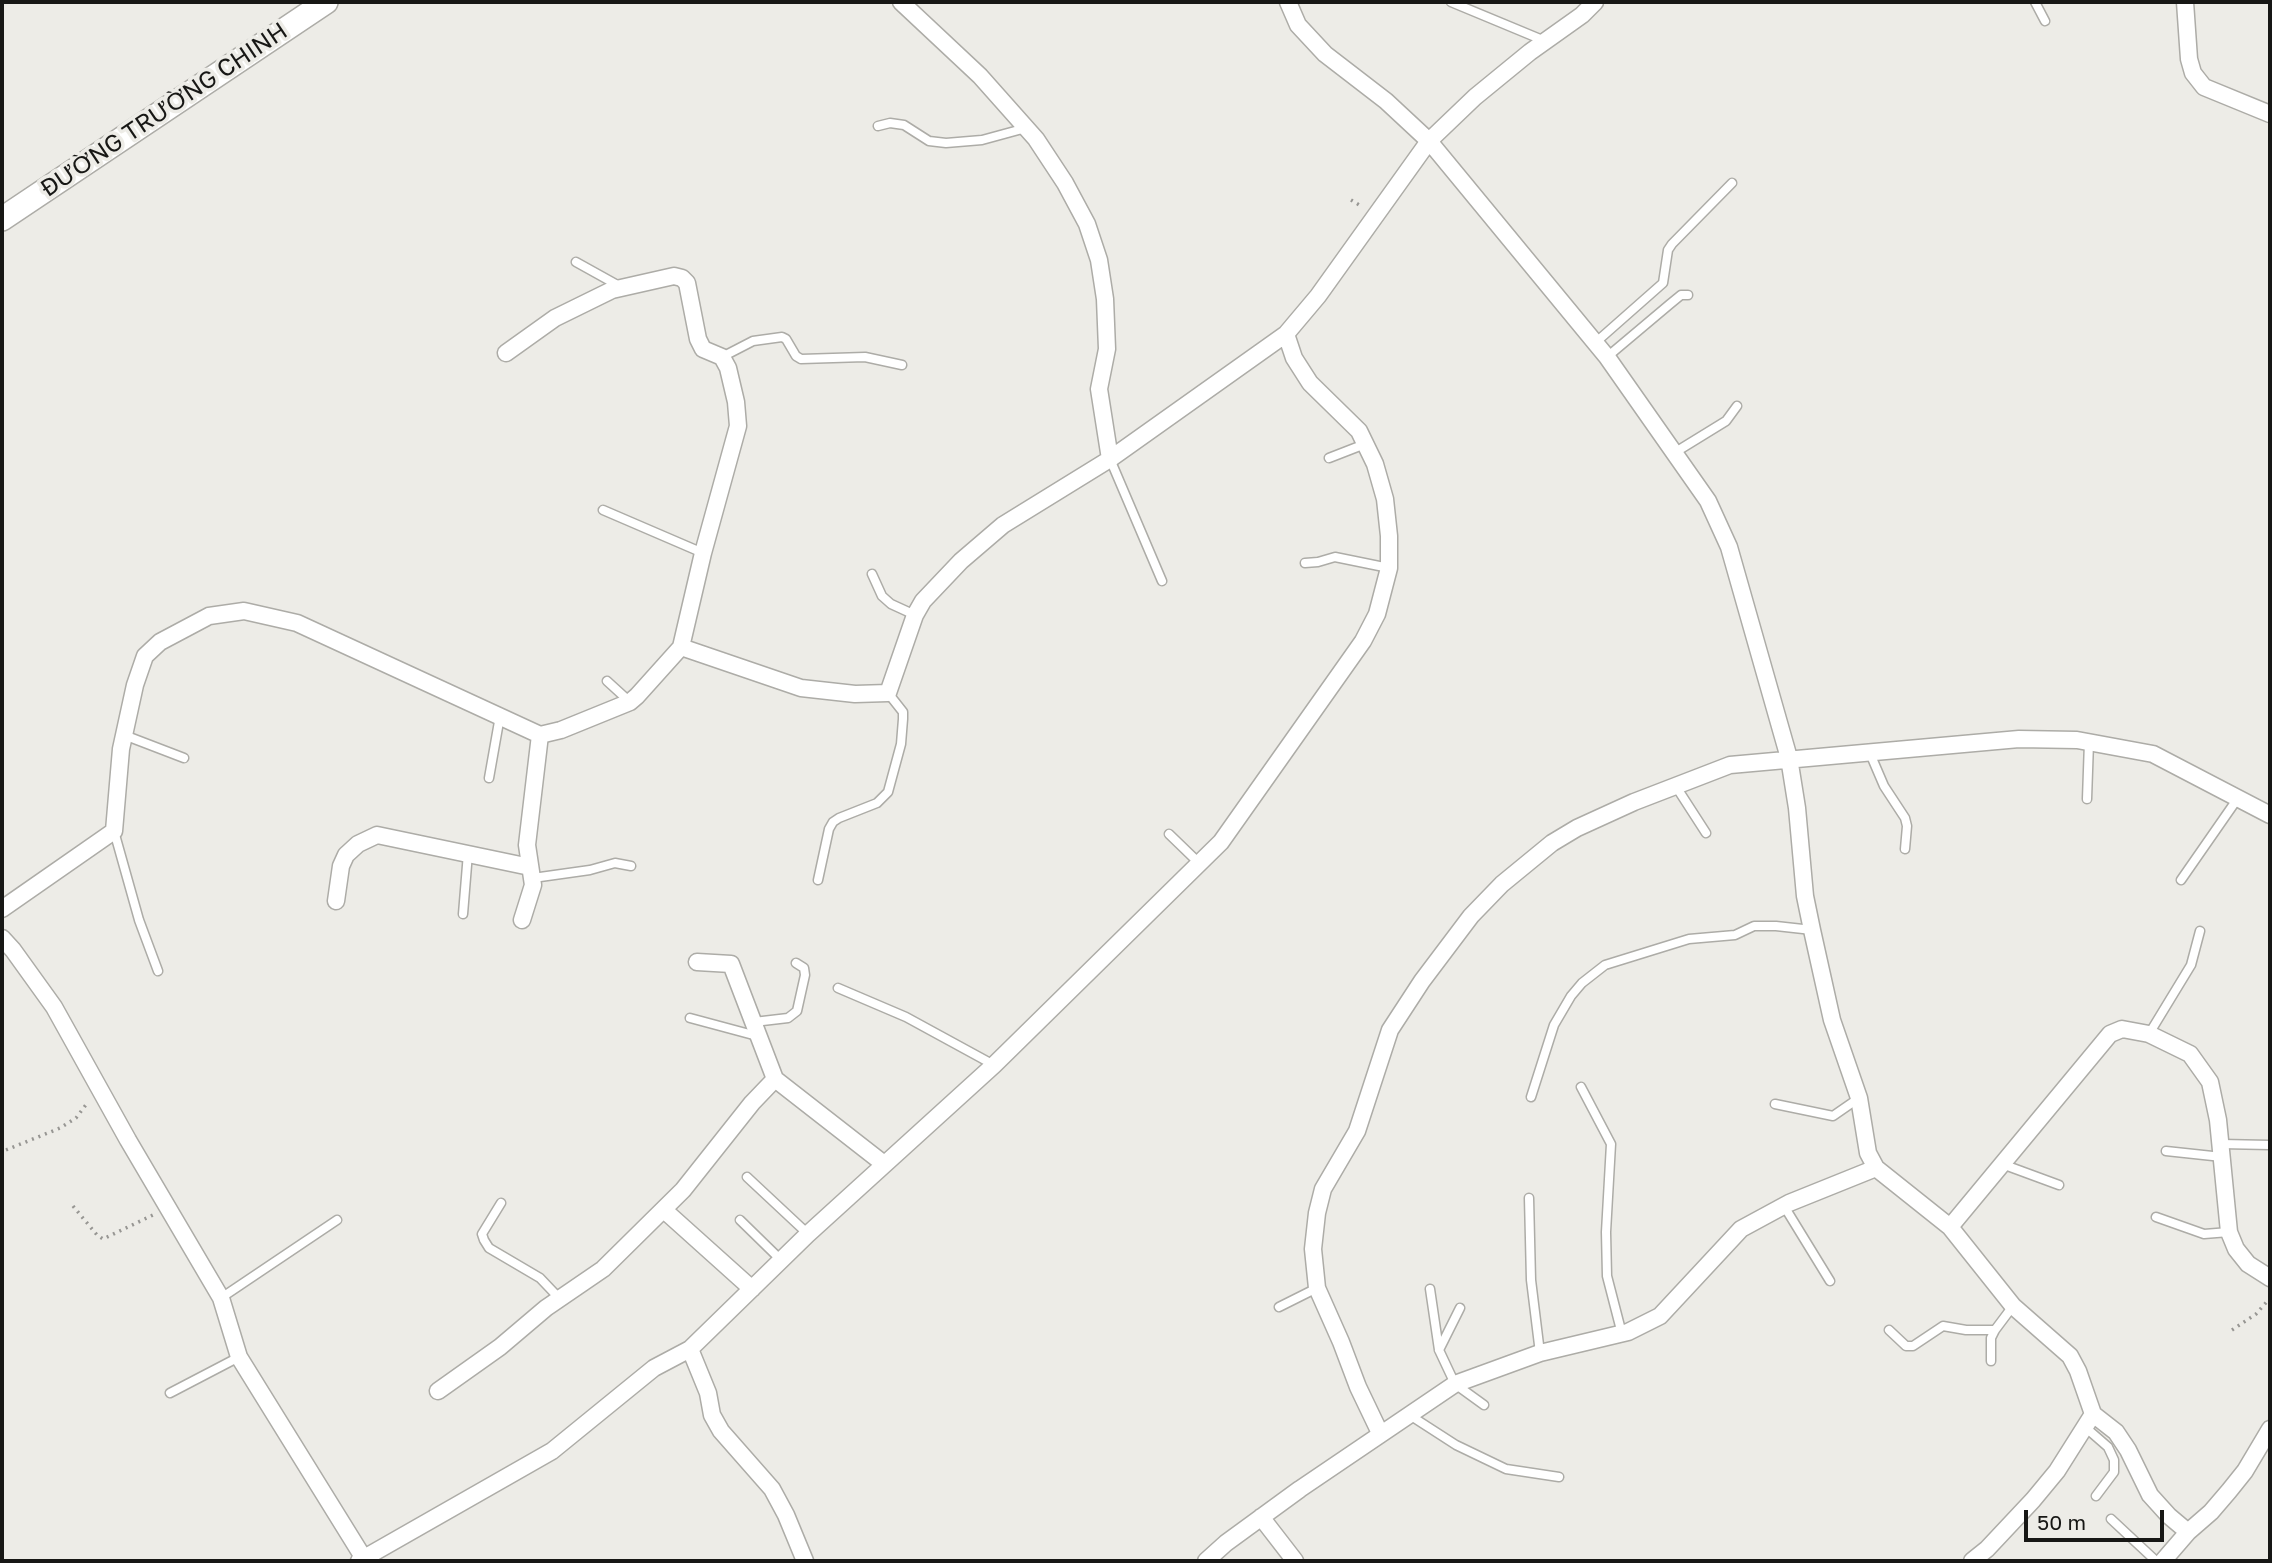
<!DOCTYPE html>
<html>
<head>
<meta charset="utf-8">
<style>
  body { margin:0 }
  #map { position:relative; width:2272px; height:1563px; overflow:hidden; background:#edece7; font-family:"Golos Text",sans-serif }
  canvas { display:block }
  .frame { position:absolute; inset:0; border:4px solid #171715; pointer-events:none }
  .scale { position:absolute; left:2024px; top:1510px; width:140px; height:32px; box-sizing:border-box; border:4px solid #171715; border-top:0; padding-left:9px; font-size:21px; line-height:24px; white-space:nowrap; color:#171715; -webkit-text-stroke:5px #edece7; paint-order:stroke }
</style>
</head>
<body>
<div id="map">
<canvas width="2272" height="1563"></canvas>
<div class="frame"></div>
<div class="scale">50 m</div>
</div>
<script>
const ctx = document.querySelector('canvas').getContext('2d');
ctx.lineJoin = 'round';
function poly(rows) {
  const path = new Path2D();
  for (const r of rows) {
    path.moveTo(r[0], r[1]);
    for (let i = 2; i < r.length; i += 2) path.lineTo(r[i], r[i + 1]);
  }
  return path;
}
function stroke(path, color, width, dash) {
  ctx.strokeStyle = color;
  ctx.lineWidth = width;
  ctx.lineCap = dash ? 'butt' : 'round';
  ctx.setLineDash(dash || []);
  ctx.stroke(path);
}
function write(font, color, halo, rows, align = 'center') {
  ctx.font = font + ' "Golos Text",sans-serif';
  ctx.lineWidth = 7;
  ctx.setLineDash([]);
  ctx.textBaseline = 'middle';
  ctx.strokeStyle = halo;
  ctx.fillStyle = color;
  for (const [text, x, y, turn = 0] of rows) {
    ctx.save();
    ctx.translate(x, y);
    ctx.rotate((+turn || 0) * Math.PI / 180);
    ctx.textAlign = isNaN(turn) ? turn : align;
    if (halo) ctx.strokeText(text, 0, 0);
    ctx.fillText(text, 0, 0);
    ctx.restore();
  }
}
const lane = poly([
  [1451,2,1545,41],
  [2035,2,2045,21],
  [878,126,890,123,904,125,929,141,946,143,982,140,1026,128],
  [576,262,621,287],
  [1595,343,1663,283,1668,250,1672,244,1732,183],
  [722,357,753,341,782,337,786,339,796,356,801,359,865,357,902,365],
  [1607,357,1670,304,1681,295,1688,295],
  [1674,453,1726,421,1737,406],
  [1329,458,1365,444],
  [1110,459,1162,581],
  [603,510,703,553],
  [1305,563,1318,562,1335,557,1389,568],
  [872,574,882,596,891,604,915,615],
  [607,681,630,702],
  [124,735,184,758],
  [1869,751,1884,786,1905,818,1907,826,1905,849],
  [489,778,500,716],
  [1675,785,1706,833],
  [2087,799,2089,742],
  [114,831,139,920,158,971],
  [1169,834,1199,863],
  [533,878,590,870,615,863,631,866],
  [818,880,829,829,833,822,839,818,877,803,888,792,901,744,903,719,903,712,888,693],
  [2181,880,2238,798],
  [463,914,468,853],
  [838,988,906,1017,994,1065],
  [690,1018,757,1036],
  [754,1022,788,1018,797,1011,805,975,804,968,796,963],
  [2149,1034,2191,965,2200,931],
  [1581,1087,1611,1144,1606,1232,1607,1276,1622,1334],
  [1531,1097,1554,1025,1571,996,1582,983,1605,965,1689,939,1735,935,1754,926,1776,926,1812,930],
  [1775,1104,1833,1116,1859,1098],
  [2221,1144,2270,1145],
  [2166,1151,2222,1157],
  [2002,1164,2059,1185],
  [747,1177,808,1234],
  [1529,1198,1531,1280,1540,1353],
  [501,1203,482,1234,484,1240,489,1248,540,1278,560,1299],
  [1784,1206,1830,1281],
  [2156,1217,2204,1234,2229,1232],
  [740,1220,782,1261],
  [1430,1289,1439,1350,1455,1384,1484,1405],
  [221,1298,337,1220],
  [1279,1307,1317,1288],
  [1889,1330,1906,1346,1913,1346,1943,1326,1966,1330,1995,1330],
  [1439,1350,1460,1308],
  [1991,1361,1991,1338,1995,1330,2013,1306],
  [170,1393,239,1357],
  [1408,1414,1456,1445,1506,1469,1559,1477],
  [2085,1427,2108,1447,2114,1460,2114,1472,2096,1496],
  [2111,1519,2156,1561]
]);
const street = poly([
  [901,2,980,76,1036,139,1065,183,1087,224,1099,260,1105,299,1107,349,1099,389,1110,459],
  [1288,2,1298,25,1325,54,1386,101,1429,141,1607,357,1708,501,1729,547,1789,758,1797,808,1805,896,1812,930,1832,1020,1859,1098,1868,1153,1876,1168],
  [2185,2,2189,59,2193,73,2204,87,2270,114],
  [681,647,801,688,855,694,888,693,915,615,923,601,961,561,1003,525,1110,459,1286,334,1318,296,1429,141,1475,97,1530,52,1582,15,1595,2],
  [336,901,341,866,346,855,358,844,377,835,530,867],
  [2,909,114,831,121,749,135,685,145,656,160,642,209,616,244,611,297,623,540,735,561,730,630,702,637,696,681,647,703,553,738,426,736,402,728,368,722,357,703,349,698,339,687,283,682,278,674,276,612,290,555,318,506,353],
  [522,920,533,885,527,845,540,735],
  [2,938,13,950,54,1007,128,1140,221,1298,239,1357,363,1557],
  [697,962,731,964,775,1079,884,1164],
  [664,1210,752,1289],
  [1950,1227,2110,1034,2122,1029,2149,1034,2190,1054,2210,1082,2218,1120,2229,1232,2236,1249,2248,1264,2270,1278],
  [690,1349,708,1393,712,1415,721,1431,772,1489,786,1515,805,1561],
  [438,1391,500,1347,546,1308,603,1269,683,1190,752,1103,775,1079],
  [2093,1414,2116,1432,2128,1450,2150,1495,2169,1516,2188,1532],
  [1380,1433,1358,1387,1341,1342,1317,1288,1313,1249,1317,1213,1323,1189,1357,1131,1390,1030,1422,981,1471,916,1502,884,1552,843,1577,828,1634,802,1730,765,2019,739,2077,740,2153,754,2270,815],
  [1261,1517,1295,1561],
  [359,1561,552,1451,654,1368,690,1349,808,1234,994,1065,1221,842,1363,641,1377,614,1389,568,1389,536,1385,499,1375,464,1359,431,1310,383,1294,358,1286,334],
  [1206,1561,1226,1543,1300,1489,1455,1384,1540,1353,1628,1332,1660,1316,1741,1229,1789,1203,1876,1168,1950,1227,2013,1306,2070,1356,2078,1371,2093,1414,2057,1471,2033,1500,1987,1549,1972,1561],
  [2163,1561,2188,1532,2211,1512,2229,1491,2245,1471,2270,1429]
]);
const secondary = poly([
  [2,219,326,2]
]);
stroke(lane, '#adaca7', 11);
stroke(street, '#adaca7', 19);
stroke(secondary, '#adaca7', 26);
stroke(poly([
  [1351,200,1361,206],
  [6,1150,60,1128,76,1118,88,1102],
  [73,1206,97,1235,103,1239,153,1215],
  [2232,1330,2256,1314,2270,1298]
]), '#979693', 3.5, [2, 5]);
stroke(lane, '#fff', 8);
stroke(street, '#fff', 16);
stroke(secondary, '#fff', 23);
write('24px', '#171715', '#edece7', [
  ["ĐƯỜNG TRƯỜNG CHINH",164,110,-34]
]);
</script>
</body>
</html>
